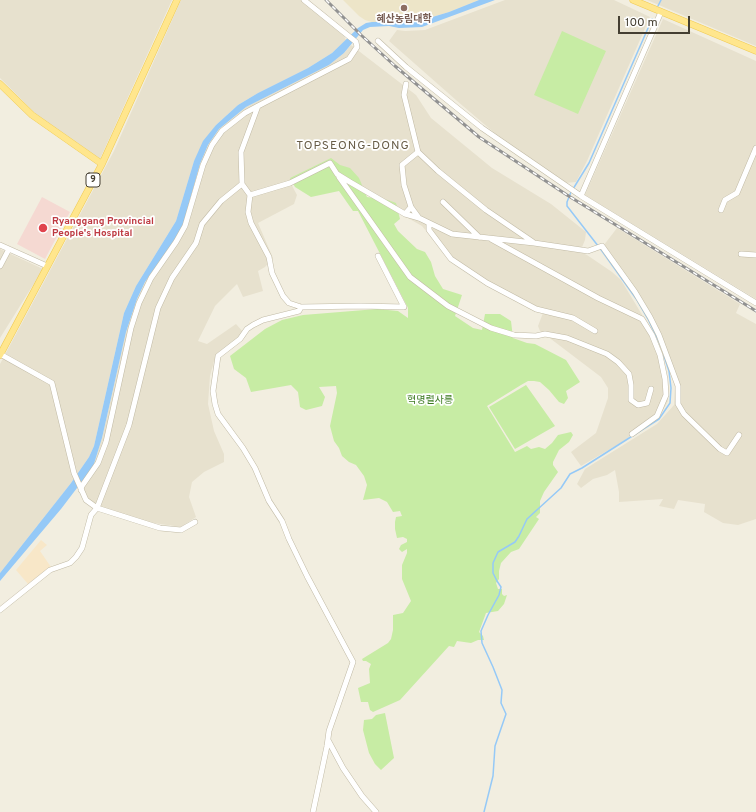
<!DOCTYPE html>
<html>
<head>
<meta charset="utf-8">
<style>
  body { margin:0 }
  #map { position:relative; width:756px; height:812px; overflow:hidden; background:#f2eee0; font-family:Overpass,sans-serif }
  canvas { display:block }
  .scale { position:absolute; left:618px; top:16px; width:72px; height:18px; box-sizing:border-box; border:2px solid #443e31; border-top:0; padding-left:5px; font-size:12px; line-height:14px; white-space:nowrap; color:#443e31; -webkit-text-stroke:3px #fff; paint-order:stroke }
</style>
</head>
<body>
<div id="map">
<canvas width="756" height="812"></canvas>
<div class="scale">100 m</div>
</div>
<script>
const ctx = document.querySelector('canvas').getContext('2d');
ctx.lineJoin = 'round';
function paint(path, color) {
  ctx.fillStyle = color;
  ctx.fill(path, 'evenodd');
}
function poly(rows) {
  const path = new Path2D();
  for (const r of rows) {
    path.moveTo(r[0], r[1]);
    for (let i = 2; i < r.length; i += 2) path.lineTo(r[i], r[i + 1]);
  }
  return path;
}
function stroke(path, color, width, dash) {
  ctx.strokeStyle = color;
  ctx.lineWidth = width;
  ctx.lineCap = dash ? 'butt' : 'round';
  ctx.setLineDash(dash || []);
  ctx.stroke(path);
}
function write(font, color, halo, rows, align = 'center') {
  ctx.font = font + ' Overpass,"Noto Sans KR",sans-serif';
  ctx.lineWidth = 3.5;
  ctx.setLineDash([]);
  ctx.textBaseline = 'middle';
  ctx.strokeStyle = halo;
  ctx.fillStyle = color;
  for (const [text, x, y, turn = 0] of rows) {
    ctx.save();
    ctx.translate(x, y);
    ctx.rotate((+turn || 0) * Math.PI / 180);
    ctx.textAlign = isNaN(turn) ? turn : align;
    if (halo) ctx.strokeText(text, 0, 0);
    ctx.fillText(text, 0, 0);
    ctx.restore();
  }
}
paint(poly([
  [0,0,172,0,100,159,36,114,0,78],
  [181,0,302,0,344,36,346,40,332,53,308,68,258,93,238,105,216,125,194,161,176,221,136,286,124,313,94,446,89,457,71,483,0,573,0,364,114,151],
  [505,0,614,0,650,17,587,161,576,182,565,183,505,142,456,100,389,41,397,30,405,31,425,30],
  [647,0,756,0,756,46],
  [663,19,756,61,756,299,585,195],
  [351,45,416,95,431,118,492,168,551,204,586,232,585,240,580,252,587,255,612,272,621,280,644,318,654,336,667,381,668,401,660,416,619,444,581,466,571,452,596,433,608,398,608,388,601,377,547,336,540,331,538,326,543,313,487,286,450,260,422,226,346,183,290,182,297,195,294,204,258,223,273,258,265,267,258,271,263,291,243,297,237,284,215,306,198,341,207,344,236,324,245,334,216,354,210,376,208,404,214,431,224,454,224,462,204,472,192,482,189,497,196,517,181,527,147,522,101,508,89,501,80,483,93,467,102,438,126,332,137,299,145,282,174,241,183,225,200,164,208,145,219,129,246,107,329,65,344,53],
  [617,228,740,304,736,313,756,324,756,519,738,525,723,523,704,512,705,504,678,500,674,509,659,506,663,499,619,502,619,492,615,470,607,475,593,479,581,488,577,484,585,469,657,424,674,405,675,383,661,334,604,245],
  [0,249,43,269,0,338]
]), '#e7e1ce');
paint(poly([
  [41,540,47,545,40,551,51,567,28,584,16,570]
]), '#f8e7c8');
paint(poly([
  [343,0,479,0,449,12,419,21,372,22,365,20,359,16]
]), '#ede5c8');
paint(poly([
  [42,197,70,212,45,259,17,244]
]), '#f5d9d2');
paint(poly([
  [562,31,606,51,578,114,534,95],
  [331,158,340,165,350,168,359,178,367,197,388,200,396,203,400,219,394,224,398,231,417,249,425,252,431,262,435,276,443,289,462,295,455,316,473,328,482,330,485,314,500,314,511,321,513,338,527,343,535,344,566,360,580,382,566,391,568,398,564,404,559,402,549,390,540,382,534,381,528,381,521,385,487,406,515,452,527,446,531,449,539,447,545,449,552,443,558,435,571,432,573,435,569,442,559,450,553,462,553,465,558,472,544,492,540,501,540,513,536,517,539,519,519,549,511,552,501,563,499,571,499,579,496,583,498,589,502,589,502,594,504,596,507,595,504,604,498,611,486,613,479,632,483,636,484,640,478,640,471,643,457,641,454,647,449,646,400,700,373,712,370,710,368,702,361,702,358,688,370,683,369,669,371,664,366,661,363,661,362,659,388,643,391,639,393,630,393,615,403,613,411,601,402,579,402,565,407,553,407,549,402,552,399,549,401,545,407,542,407,539,403,537,397,538,395,529,395,522,396,517,402,516,400,511,393,512,387,502,379,498,363,500,367,485,364,476,356,465,349,462,342,456,339,448,334,441,330,426,337,393,336,386,319,387,325,397,322,406,306,410,300,407,298,392,291,385,251,392,246,378,234,369,230,356,265,329,282,320,303,315,377,309,398,311,408,318,408,308,358,211,353,211,339,191,311,197,295,187,290,178],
  [526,385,555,426,515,449,489,407],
  [385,713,394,758,381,770,375,764,369,753,363,730,364,720,372,719,376,715]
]), '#c7eca4');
paint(poly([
  [479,0,495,0,422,27,399,28,389,26,370,27,363,30,344,53,329,65,246,107,219,129,208,145,200,164,183,225,174,241,145,282,137,299,126,332,102,438,93,467,61,509,0,581,0,573,71,483,89,457,94,446,124,313,136,286,176,221,194,161,203,141,216,125,238,105,258,93,308,68,332,53,358,28,366,23,372,22,419,21,449,12]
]), '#95c9f7');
stroke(poly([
  [658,6,661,0],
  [573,189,589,163,652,19],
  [571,192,567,202,567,206,602,251,637,300,648,319,661,346],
  [484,812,493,776,495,746,506,714,501,703,502,690,493,667,482,643,481,631,488,615,499,595,501,587,497,581,493,573,493,563,498,552,515,542,519,536,527,519,561,488,570,474,582,468,659,419,670,403,671,388,669,371,664,356]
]), '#95c9f7', 1.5);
const minor = poly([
  [304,0,356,42,357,47,349,59,258,106,241,152,242,184,250,195,290,183,330,163,337,174,350,182,405,214,419,218,452,234,534,243,588,251,602,246,635,292,650,317,659,335,678,386,678,404,684,414,720,449,727,453,739,435],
  [661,12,581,196,756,303],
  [378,41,406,67,482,128,581,196],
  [406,84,404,95,418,152,438,171,486,210,533,242],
  [339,177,410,277,448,306,491,328,514,335,536,336,545,334,567,338,607,354,618,362,629,374,631,385,631,400,638,405,647,403,651,389],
  [250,195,248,212,251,223,269,257,272,273,283,296,289,303,301,307,361,306,404,307,378,256],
  [443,202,479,237],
  [411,207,404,185,402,165,418,152],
  [721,210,725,200,737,193,756,148],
  [405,214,411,207,419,218],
  [429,223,429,230,451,259,487,283,536,309,573,318,595,331],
  [491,239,598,298,642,319,652,335,660,355,665,379,666,395,657,416,632,434],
  [0,245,47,266],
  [741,254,756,255],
  [0,266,9,249],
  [301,307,299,311,263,320,253,325,247,329,240,339,218,356,213,391,215,404,218,414,243,448,255,468,269,501,282,521,289,539,307,576,353,662,329,731,327,746,313,812],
  [0,354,52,383,74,473,86,500,97,508,160,528,181,530,195,522],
  [81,490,82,486,98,463,106,442,131,328,139,303,151,278,176,242,185,226,203,165,212,145,222,131,245,113,258,106],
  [0,610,50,570,70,563,76,557,82,548,91,515,97,508,129,425,158,308,172,278,196,243,202,224,221,201,242,184],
  [328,740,343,768,362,796,376,812]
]);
const major = poly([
  [633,0,756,51],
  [0,84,32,115,102,164],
  [0,355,102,164,177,0]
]);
stroke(minor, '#c1baa5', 6);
stroke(major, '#efca52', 7);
stroke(minor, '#fff', 5);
stroke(major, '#ffe68d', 6);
const rail = poly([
  [326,0,361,35,395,66,479,137,567,195,756,311]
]);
stroke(rail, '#929292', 3);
stroke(rail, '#fff', 1.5, [4.5]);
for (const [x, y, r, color] of [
  [404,8,4,"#8d6e63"],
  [43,228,5,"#e0444e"]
]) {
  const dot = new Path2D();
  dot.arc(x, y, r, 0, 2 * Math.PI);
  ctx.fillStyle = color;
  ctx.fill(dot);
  stroke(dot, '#fff', 1.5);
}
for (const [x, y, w] of [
  [93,180,14]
]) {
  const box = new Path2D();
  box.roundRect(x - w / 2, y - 7, w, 14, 3);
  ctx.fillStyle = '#fff';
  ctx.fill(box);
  stroke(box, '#443e31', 1);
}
write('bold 9px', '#443e31', null, [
  ["9",93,180]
]);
write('bold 10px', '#785e54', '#fff', [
  ["혜산농림대학",404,20]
]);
write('bold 10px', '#be3a42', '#fff', [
  ["Ryanggang Provincial",52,222],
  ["People's Hospital",52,234]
], 'left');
write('10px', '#3c7a20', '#fff', [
  ["혁명렬사릉",430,401]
]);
ctx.letterSpacing = '1px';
write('12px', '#685d47', '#fff', [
  ["TOPSEONG-DONG",353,147]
]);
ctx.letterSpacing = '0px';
</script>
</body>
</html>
